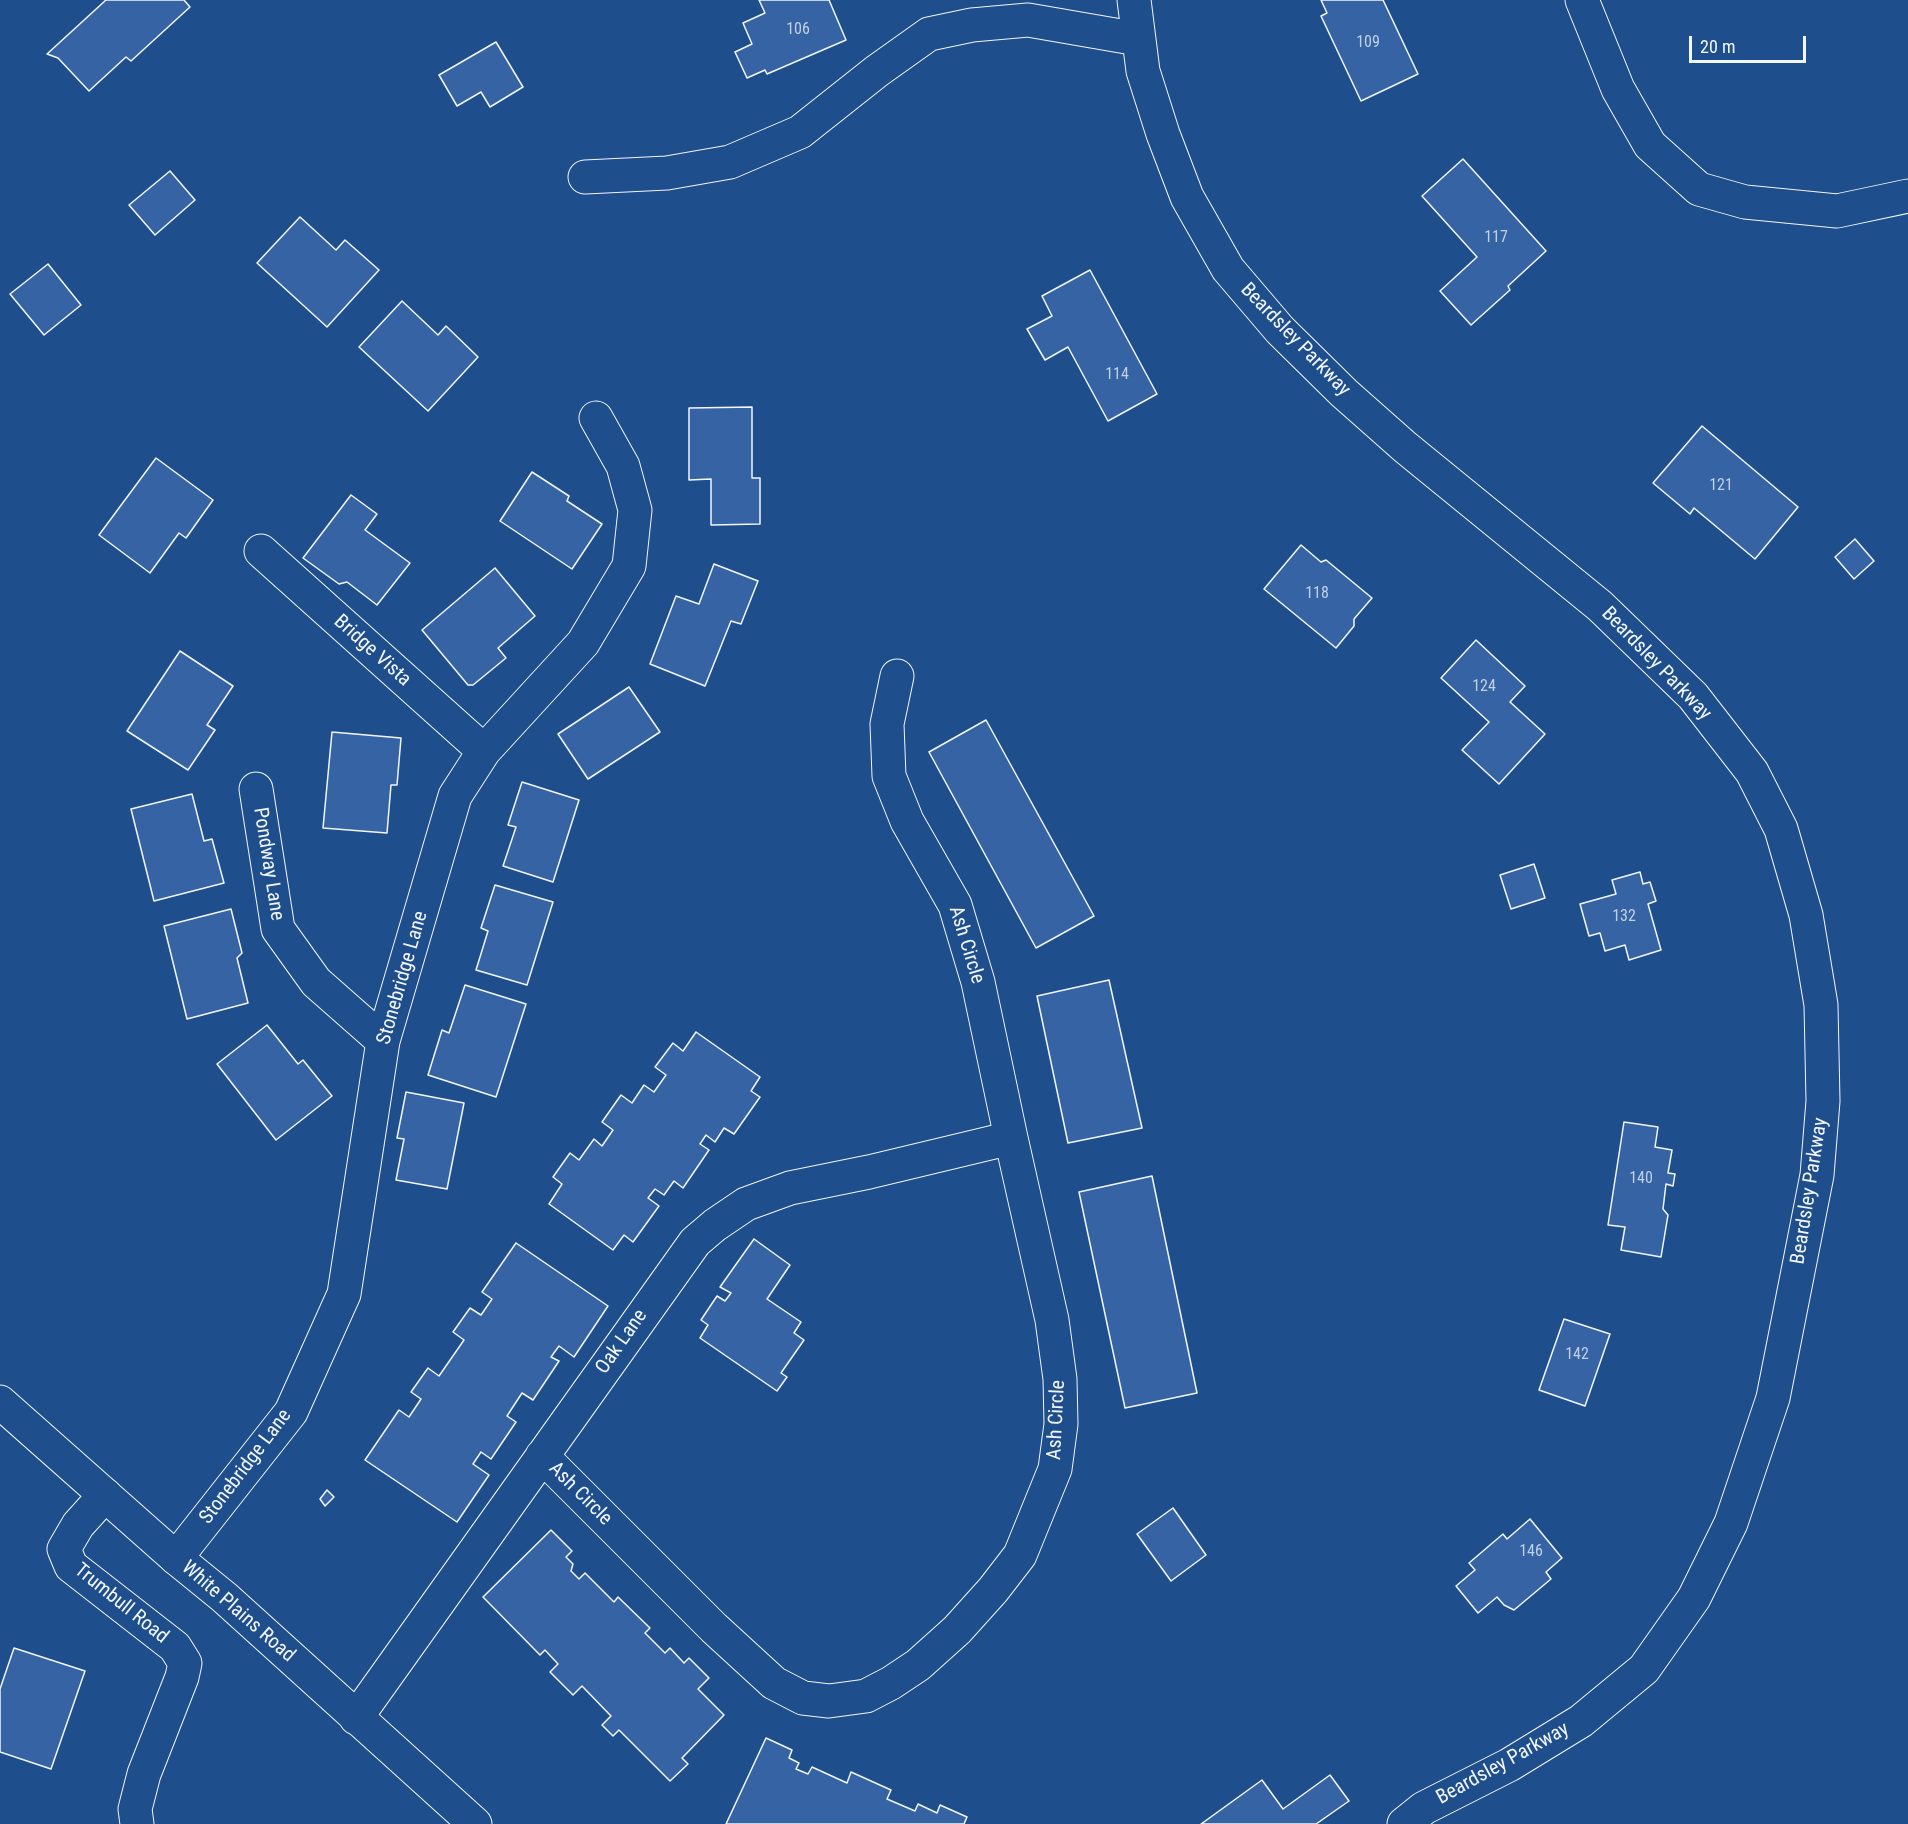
<!DOCTYPE html>
<html>
<head>
<meta charset="utf-8">
<style>
  body { margin:0 }
  #map { position:relative; width:1908px; height:1824px; overflow:hidden; background:#1f4e8c; font-family:"Roboto Condensed",sans-serif }
  canvas { display:block }
  .scale { position:absolute; left:1689px; top:36px; width:117px; height:27px; box-sizing:border-box; border:3px solid #f2f6ff; border-top:0; padding-left:8px; font-size:18px; line-height:21px; white-space:nowrap; color:#f2f6ff; -webkit-text-stroke:4px #1f4e8c; paint-order:stroke }
</style>
</head>
<body>
<div id="map">
<canvas width="1908" height="1824"></canvas>
<div class="scale">20 m</div>
</div>
<script>
const ctx = document.querySelector('canvas').getContext('2d');
ctx.lineJoin = 'round';
function paint(path, color) {
  ctx.fillStyle = color;
  ctx.fill(path, 'evenodd');
}
function poly(rows) {
  const path = new Path2D();
  for (const r of rows) {
    path.moveTo(r[0], r[1]);
    for (let i = 2; i < r.length; i += 2) path.lineTo(r[i], r[i + 1]);
  }
  return path;
}
function stroke(path, color, width, dash) {
  ctx.strokeStyle = color;
  ctx.lineWidth = width;
  ctx.lineCap = dash ? 'butt' : 'round';
  ctx.setLineDash(dash || []);
  ctx.stroke(path);
}
function write(font, color, halo, rows, align = 'center') {
  ctx.font = font + ' "Roboto Condensed",sans-serif';
  ctx.lineWidth = 4.5;
  ctx.setLineDash([]);
  ctx.textBaseline = 'middle';
  ctx.strokeStyle = halo;
  ctx.fillStyle = color;
  for (const [text, x, y, turn = 0] of rows) {
    ctx.save();
    ctx.translate(x, y);
    ctx.rotate((+turn || 0) * Math.PI / 180);
    ctx.textAlign = isNaN(turn) ? turn : align;
    if (halo) ctx.strokeText(text, 0, 0);
    ctx.fillText(text, 0, 0);
    ctx.restore();
  }
}
const building = poly([
  [106,0,184,0,190,7,131,61,126,57,89,91,58,58,47,54,106,0],
  [759,0,829,0,846,40,767,74,765,70,747,78,735,52,752,44,743,23,765,13,759,0],
  [1321,0,1383,0,1418,74,1361,101,1321,16,1327,13,1321,0],
  [496,42,523,87,490,107,481,92,457,106,439,75,496,42],
  [1463,159,1546,251,1508,286,1510,290,1471,325,1440,291,1477,257,1422,196,1463,159],
  [170,171,195,200,155,235,129,205,170,171],
  [300,217,336,250,345,240,379,270,327,327,257,263,300,217],
  [48,264,81,305,44,335,10,294,48,264],
  [1090,270,1157,394,1108,421,1068,347,1045,360,1027,329,1052,316,1042,296,1090,270],
  [402,301,438,335,446,326,478,357,428,411,359,347,402,301],
  [752,407,752,478,760,478,760,524,711,525,711,479,689,480,689,408,752,407],
  [1702,426,1798,507,1755,559,1694,508,1690,514,1653,483,1702,426],
  [156,458,213,500,186,538,179,533,150,573,99,535,156,458],
  [532,472,569,496,567,501,602,524,572,569,500,521,532,472],
  [351,495,377,514,365,530,410,563,377,605,347,582,339,584,303,558,351,495],
  [1855,539,1874,561,1854,579,1835,557,1855,539],
  [1301,545,1321,562,1326,560,1372,598,1354,619,1354,626,1336,648,1264,589,1301,545],
  [714,564,758,581,741,624,731,621,705,686,650,664,676,596,699,604,714,564],
  [495,568,535,616,498,648,506,658,473,685,468,685,422,630,495,568],
  [1476,640,1525,686,1510,702,1545,734,1499,784,1462,750,1489,722,1441,678,1476,640],
  [180,651,233,686,207,725,215,730,188,770,127,731,180,651],
  [629,687,660,732,588,779,558,734,629,687],
  [986,720,1094,916,1036,948,929,752,986,720],
  [332,732,401,738,397,785,391,785,387,833,323,828,332,732],
  [522,782,579,800,553,882,503,866,516,827,508,825,522,782],
  [192,794,204,841,212,839,224,883,154,901,131,809,192,794],
  [1534,864,1545,898,1511,909,1500,875,1534,864],
  [1640,872,1643,884,1650,882,1656,901,1648,904,1661,950,1629,960,1625,945,1605,951,1600,933,1589,936,1580,904,1616,894,1612,880,1640,872],
  [495,885,553,902,527,985,476,970,488,931,481,928,495,885],
  [231,909,242,953,237,958,248,1003,187,1019,164,926,231,909],
  [1109,980,1142,1128,1068,1143,1037,996,1109,980],
  [465,985,526,1004,496,1097,428,1075,442,1030,449,1033,465,985],
  [267,1025,298,1064,303,1060,332,1096,276,1140,217,1064,267,1025],
  [696,1032,760,1077,751,1091,760,1097,734,1134,724,1128,715,1142,706,1135,700,1144,709,1150,683,1188,674,1181,664,1195,655,1189,648,1198,659,1206,633,1242,624,1235,613,1250,549,1204,562,1184,553,1177,570,1153,579,1160,594,1139,602,1146,613,1130,602,1122,621,1095,632,1103,644,1085,654,1092,666,1075,655,1067,673,1043,683,1051,696,1032],
  [406,1092,464,1103,447,1189,396,1180,404,1139,397,1138,406,1092],
  [1624,1122,1658,1127,1655,1147,1672,1150,1668,1173,1675,1174,1673,1186,1666,1184,1663,1209,1668,1215,1661,1257,1621,1250,1625,1227,1608,1225,1624,1122],
  [1152,1176,1197,1393,1125,1408,1079,1192,1152,1176],
  [754,1239,790,1265,767,1299,801,1322,794,1333,804,1340,781,1373,787,1377,777,1391,700,1338,708,1325,701,1320,717,1296,725,1301,731,1293,720,1287,754,1239],
  [516,1243,608,1306,574,1357,559,1346,551,1357,559,1361,533,1400,522,1393,507,1416,516,1422,491,1459,481,1452,473,1464,489,1475,457,1522,365,1460,399,1410,409,1417,421,1399,411,1392,428,1368,439,1376,464,1340,453,1332,470,1308,481,1315,492,1299,482,1292,516,1243],
  [1564,1319,1610,1334,1585,1406,1539,1390,1564,1319],
  [327,1490,334,1497,325,1506,320,1499,327,1490],
  [1173,1508,1206,1555,1171,1581,1137,1534,1173,1508],
  [1530,1519,1562,1558,1546,1572,1551,1579,1514,1610,1504,1605,1497,1597,1478,1613,1456,1586,1475,1570,1469,1563,1503,1534,1507,1539,1530,1519],
  [551,1530,572,1551,566,1557,573,1564,571,1571,579,1579,585,1573,614,1602,618,1597,650,1628,645,1633,665,1653,670,1648,684,1663,689,1658,709,1678,698,1689,724,1715,682,1758,688,1764,670,1781,619,1730,613,1736,602,1725,611,1716,582,1686,573,1695,550,1672,558,1664,545,1650,540,1655,483,1597,551,1530],
  [14,1648,85,1671,51,1769,0,1752,0,1689,14,1648],
  [766,1738,792,1750,789,1758,799,1763,796,1769,808,1774,812,1767,847,1783,851,1772,891,1790,887,1799,915,1811,918,1804,937,1813,940,1805,967,1817,964,1824,726,1824,766,1738],
  [1330,1775,1349,1801,1316,1824,1201,1824,1262,1780,1283,1809,1330,1775]
]);
paint(building, '#3563a3');
stroke(building, '#f2f6ff', 1.5);
const minor = poly([
  [1134,0,1143,71,1163,134,1187,197,1228,269,1280,330,1344,393,1405,447,1600,606,1693,696,1752,772,1781,829,1806,915,1821,1005,1823,1101,1817,1175,1773,1398,1731,1523,1694,1598,1644,1669,1581,1721,1509,1765,1424,1808,1404,1824],
  [1582,0,1618,89,1650,145,1699,189,1745,202,1837,211,1908,196],
  [585,177,667,173,730,162,800,132,877,71,929,34,972,25,1028,20,1138,39],
  [261,551,484,751],
  [256,789,278,929,316,982,383,1041],
  [542,1456,714,1628,774,1683,803,1698,829,1701,866,1696,891,1683,918,1665,957,1630,993,1590,1020,1555,1055,1469,1061,1424,1060,1379,1052,1320,1011,1138,978,982,955,905,907,821,889,776,887,724,897,676],
  [105,1495,78,1525,64,1549,71,1566,175,1647,185,1663,182,1677,144,1774,135,1809,137,1824],
  [176,1558,291,1412,344,1294,383,1041,455,796,484,751,583,643,629,566,635,510,623,466,596,418],
  [356,1718,695,1242,715,1225,746,1204,790,1188,869,1172,1011,1138]
]);
const major = poly([
  [0,1402,176,1558,224,1597,475,1824]
]);
stroke(minor, '#f2f6ff', 35);
stroke(major, '#f2f6ff', 35);
stroke(minor, '#1f4e8c', 33);
stroke(major, '#1f4e8c', 33);
write('16px', '#c3d1e8', null, [
  ["106",798,30],
  ["109",1368,43],
  ["117",1496,238],
  ["114",1117,375],
  ["121",1721,486],
  ["118",1317,594],
  ["124",1484,687],
  ["132",1624,917],
  ["140",1641,1179],
  ["142",1577,1355],
  ["146",1531,1552]
]);
write('20px', '#f2f6ff', '#1f4e8c', [
  ["Beardsley Parkway",1295,340,46],
  ["Bridge Vista",372,651,42],
  ["Beardsley Parkway",1656,664,46],
  ["Pondway Lane",268,864,81],
  ["Ash Circle",966,945,73],
  ["Stonebridge Lane",403,978,-74],
  ["Beardsley Parkway",1810,1191,-81],
  ["Oak Lane",622,1342,-55],
  ["Ash Circle",1057,1420,-87],
  ["Stonebridge Lane",246,1467,-53],
  ["Ash Circle",580,1494,45],
  ["Trumbull Road",121,1604,39],
  ["White Plains Road",238,1612,41],
  ["Beardsley Parkway",1503,1764,-29]
]);
</script>
</body>
</html>
